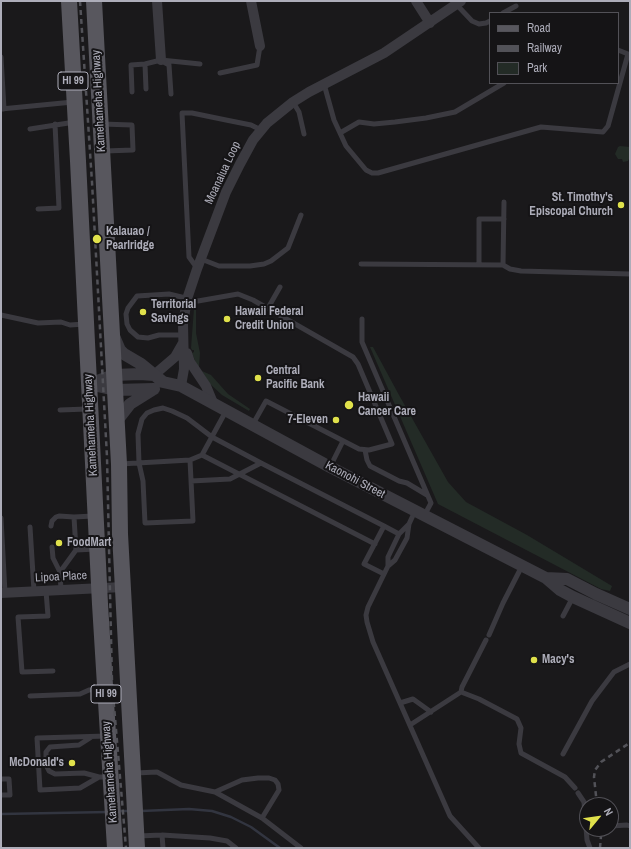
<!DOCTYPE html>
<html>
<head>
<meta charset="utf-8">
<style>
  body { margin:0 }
  #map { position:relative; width:631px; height:849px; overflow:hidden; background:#1a191b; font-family:"Archivo Narrow",sans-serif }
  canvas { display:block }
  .frame { position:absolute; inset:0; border:2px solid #adadb9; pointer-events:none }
  .legend { position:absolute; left:489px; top:12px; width:130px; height:72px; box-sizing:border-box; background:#151416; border:1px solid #525157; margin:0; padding:5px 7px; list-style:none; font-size:12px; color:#adadb9 }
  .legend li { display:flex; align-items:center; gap:8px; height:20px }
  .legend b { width:20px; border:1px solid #525157 }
  .north { position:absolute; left:579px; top:797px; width:40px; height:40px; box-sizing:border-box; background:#151416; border:1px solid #525157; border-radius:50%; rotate:61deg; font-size:11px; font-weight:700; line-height:16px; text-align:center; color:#adadb9 }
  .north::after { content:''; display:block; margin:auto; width:14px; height:18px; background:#e0e14b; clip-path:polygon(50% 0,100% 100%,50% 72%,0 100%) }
</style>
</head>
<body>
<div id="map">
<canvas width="631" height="849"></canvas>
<div class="frame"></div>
<ul class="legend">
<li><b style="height:5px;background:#58575e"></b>Road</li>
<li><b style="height:5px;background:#525258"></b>Railway</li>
<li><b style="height:11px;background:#232b26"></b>Park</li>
</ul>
<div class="north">N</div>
</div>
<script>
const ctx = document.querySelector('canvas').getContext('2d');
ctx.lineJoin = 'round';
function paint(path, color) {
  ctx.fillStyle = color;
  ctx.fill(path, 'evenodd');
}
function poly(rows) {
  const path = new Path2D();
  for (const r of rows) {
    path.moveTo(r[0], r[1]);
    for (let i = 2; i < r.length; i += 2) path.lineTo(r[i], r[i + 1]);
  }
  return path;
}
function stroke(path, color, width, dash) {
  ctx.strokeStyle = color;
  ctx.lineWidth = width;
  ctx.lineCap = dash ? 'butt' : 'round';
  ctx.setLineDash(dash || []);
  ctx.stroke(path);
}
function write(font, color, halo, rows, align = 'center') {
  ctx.font = font + ' "Archivo Narrow",sans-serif';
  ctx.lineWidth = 4;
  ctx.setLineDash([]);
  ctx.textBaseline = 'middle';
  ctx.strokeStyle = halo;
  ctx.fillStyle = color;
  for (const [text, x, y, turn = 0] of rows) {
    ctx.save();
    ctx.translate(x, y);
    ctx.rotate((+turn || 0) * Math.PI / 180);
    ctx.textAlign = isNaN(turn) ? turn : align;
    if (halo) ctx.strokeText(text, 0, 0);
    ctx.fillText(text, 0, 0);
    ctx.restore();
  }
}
paint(poly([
  [620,146,630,147,630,157,628,161,623,162,622,159,618,159,615,154,618,147],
  [194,308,196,308,196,333,200,353,199,367,198,368,192,353,194,352,194,350,192,350,191,348],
  [370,347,373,347,399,395,448,482,466,502,527,535,612,586,610,591,601,589,438,504],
  [202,371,211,375,228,394,250,409,249,411,222,395,209,383]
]), '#232b26');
stroke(poly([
  [119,811,130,811],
  [141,811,189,809,212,811,231,817,251,827,280,848],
  [1,814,108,812]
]), '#323540', 2.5);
stroke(poly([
  [456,4,472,21,479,24,486,23,490,21],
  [503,13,516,6],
  [1,57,4,109],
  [162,61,169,65,171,94],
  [145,64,146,89],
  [220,73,257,65,260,46],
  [324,84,334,120,346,146,366,170,372,173,378,173,541,127,603,132,608,126,628,54,618,50],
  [132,92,131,65,145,64,161,60,200,64],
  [293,102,299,112,304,134],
  [1,109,73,102],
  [102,124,132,125,133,150,105,151],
  [30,129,75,122],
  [340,133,359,122,374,124,395,122,426,118,455,112,504,83],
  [38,209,59,208,55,124],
  [201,259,219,266,250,266,264,264,271,261,288,248,301,215],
  [361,264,503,265,510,269,521,271,630,274],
  [479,265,479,219,504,219],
  [503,265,504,202],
  [197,268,189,257,182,113,192,113,226,120,251,125,261,130],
  [268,308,280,287],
  [1,315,38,323,61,322,70,325,85,324],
  [362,319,362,342,431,503,424,516],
  [183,335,159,335,148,338,138,337,130,330,127,324,126,314,128,308,137,296,169,294,198,301,238,294,253,300,353,357,358,364,392,444,369,450,359,449,266,401,253,424],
  [60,410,87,409],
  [365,450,367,460,370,466,399,481,407,483,427,495],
  [202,455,375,544],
  [190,460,193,521,145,523,143,481,139,463,138,434,142,419,147,413,154,410,163,408,172,411,187,418,212,437,261,463,384,526],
  [120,464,190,460,202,455,226,411],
  [330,467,343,441],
  [191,481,230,479,261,463],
  [415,511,409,524,399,534,388,557,388,566,368,607,366,615,367,622,373,642,450,816,479,848],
  [93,516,74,517,76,550,96,549],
  [1,518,5,593],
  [51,526,52,521,56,517,59,516,74,517],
  [30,527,34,591],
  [52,547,53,558,60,572],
  [388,566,395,560,407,538,409,524],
  [384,574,364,564,384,526,399,534],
  [61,590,60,572,76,550],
  [46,591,48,616,18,617,22,672,53,671],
  [563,616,573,597],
  [489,635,503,603,522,566],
  [486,640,462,687,461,692,479,699,517,719,521,728,519,744,521,753,565,777,575,788],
  [30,696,80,694,89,690,102,689],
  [400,703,413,699,431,712],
  [410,725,461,692],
  [107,736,37,738,40,790,80,788,99,777,110,777],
  [90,738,79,745,50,747,46,752,46,765,49,771,55,774,84,773,99,777],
  [563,754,592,701,614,672,630,664],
  [136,773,157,772,181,785,215,792,262,818,279,790,278,784,275,780,269,778,258,778,242,780,215,792],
  [1,779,9,779,10,795,1,795],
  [578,793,584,802,587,840,590,848],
  [262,818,301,848],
  [611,826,627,825,630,826],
  [162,835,163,848],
  [138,836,162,835,210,838,227,841,236,848]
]), '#3b3a40', 5);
stroke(poly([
  [157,1,161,60],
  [251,1,260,46],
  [416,1,430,23],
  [187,353,190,362,206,386,213,403],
  [154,375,175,357,183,343],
  [181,386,184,369,183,324,187,299,197,269,226,192,240,164,253,140,267,123,293,102,309,92,384,53,461,1],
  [1,593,123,587]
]), '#3b3a40', 10);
stroke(poly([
  [114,336,120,350,124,354,141,364,163,382,181,386,330,467,546,578,560,590,573,597,630,623],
  [89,384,114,375,140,374,154,375],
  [89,384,115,390,154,389],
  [116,422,130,404,154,389],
  [546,578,567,579,596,594,630,609]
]), '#3b3a40', 12);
stroke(poly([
  [69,1,78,161,100,604,115,848],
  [94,1,119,464,120,534,137,848]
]), '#58575e', 16);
stroke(poly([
  [80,1,92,182,107,457,112,682,126,848],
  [597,805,594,777,595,770,601,762,628,744],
  [600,848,601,836,600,829]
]), '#525258', 2.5, [5, 4]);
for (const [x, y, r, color] of [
  [621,205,4,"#e0e14b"],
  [97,239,5,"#e0e14b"],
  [143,312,4,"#e0e14b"],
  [227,319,4,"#e0e14b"],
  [258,378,4,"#e0e14b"],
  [349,405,5,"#e0e14b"],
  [336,420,4,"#e0e14b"],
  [59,543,4,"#e0e14b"],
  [534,660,4,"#e0e14b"],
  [72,763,4,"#e0e14b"]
]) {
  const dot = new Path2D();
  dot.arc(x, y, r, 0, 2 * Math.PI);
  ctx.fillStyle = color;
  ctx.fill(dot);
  stroke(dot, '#151416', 1.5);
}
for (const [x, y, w] of [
  [73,81,30],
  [106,694,30]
]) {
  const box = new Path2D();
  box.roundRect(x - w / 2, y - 9, w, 18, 3);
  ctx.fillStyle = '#151416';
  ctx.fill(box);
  stroke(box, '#adadb9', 1);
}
write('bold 11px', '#adadb9', null, [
  ["HI 99",73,81],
  ["HI 99",106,694]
]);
write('12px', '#adadb9', '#151416', [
  ["Kamehameha Highway",99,101,-93],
  ["Moanalua Loop",223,173,-65],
  ["Kamehameha Highway",91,425,-93],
  ["Kaonohi Street",355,480,28],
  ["Lipoa Place",61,577,-3],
  ["Kamehameha Highway",110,772,-94]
]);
write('bold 12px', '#adadb9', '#151416', [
  ["St. Timothy's",613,198,"right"],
  ["Episcopal Church",613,212,"right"],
  ["Kalauao /",106,232],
  ["Pearlridge",106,246],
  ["Territorial",151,305],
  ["Savings",151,319],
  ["Hawaii Federal",235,312],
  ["Credit Union",235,326],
  ["Central",266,371],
  ["Pacific Bank",266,385],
  ["Hawaii",358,398],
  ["Cancer Care",358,412],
  ["7-Eleven",328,420,"right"],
  ["FoodMart",67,543],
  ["Macy's",542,660],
  ["McDonald's",64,763,"right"]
], 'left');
</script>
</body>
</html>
